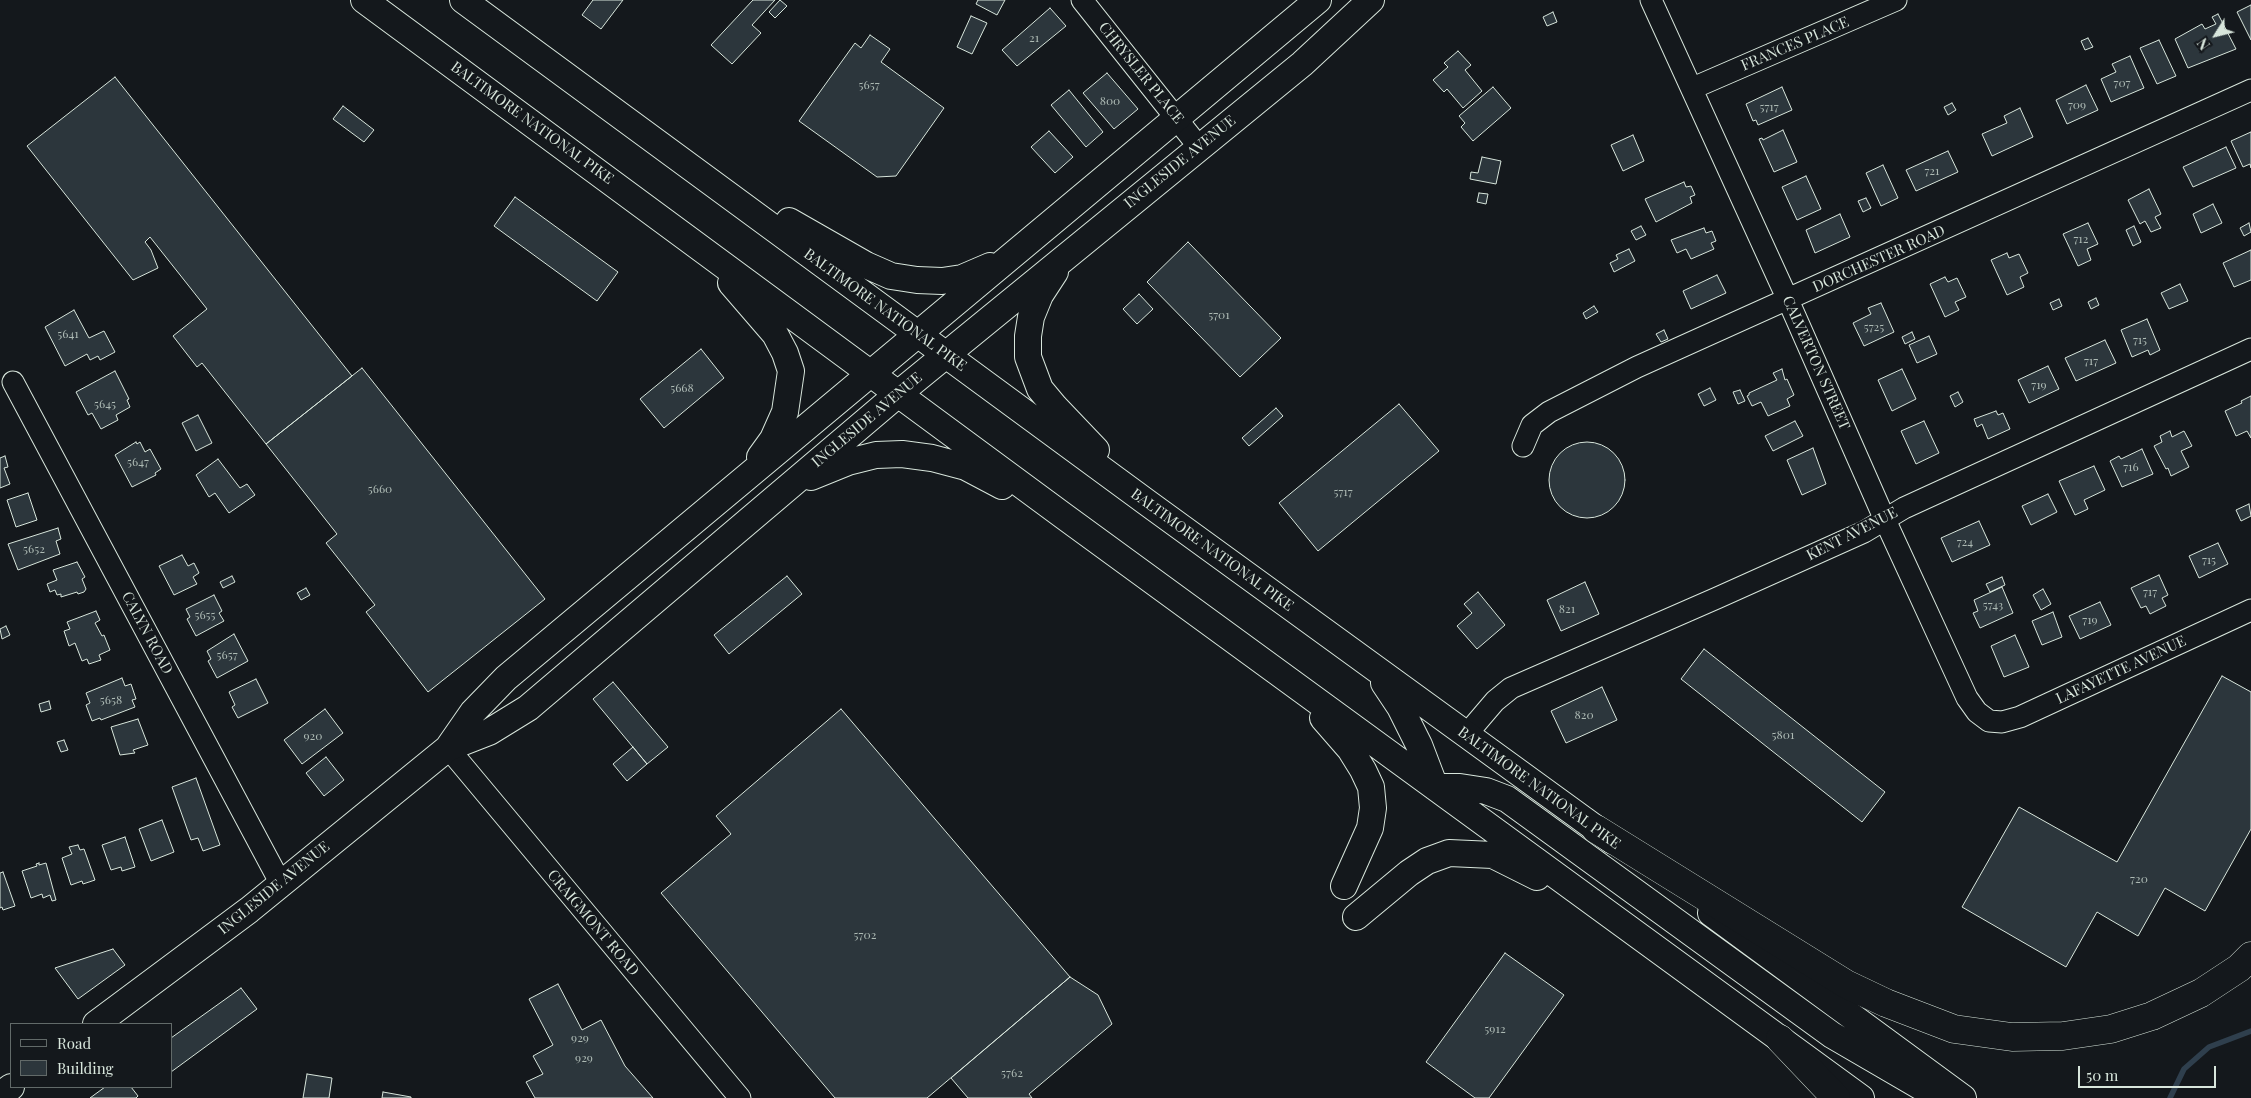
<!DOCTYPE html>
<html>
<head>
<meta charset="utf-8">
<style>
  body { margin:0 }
  #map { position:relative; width:2251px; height:1098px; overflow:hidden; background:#14181c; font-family:"Playfair Display",serif }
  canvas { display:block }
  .legend { position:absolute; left:10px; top:1023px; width:162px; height:65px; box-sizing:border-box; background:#14181c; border:1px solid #626a69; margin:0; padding:6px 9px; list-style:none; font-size:15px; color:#d8e6dc }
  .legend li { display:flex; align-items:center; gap:10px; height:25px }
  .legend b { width:25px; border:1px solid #626a69 }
  .north { position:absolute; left:2191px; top:10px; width:50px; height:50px; -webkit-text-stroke:4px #14181c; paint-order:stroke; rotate:234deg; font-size:14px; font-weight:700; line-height:20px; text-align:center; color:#d8e6dc }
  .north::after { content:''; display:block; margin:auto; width:18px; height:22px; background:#d8e6dc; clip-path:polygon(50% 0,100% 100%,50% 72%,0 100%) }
  .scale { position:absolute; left:2078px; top:1066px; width:138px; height:22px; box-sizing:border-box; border:2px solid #d8e6dc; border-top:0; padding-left:6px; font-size:15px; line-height:18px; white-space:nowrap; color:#d8e6dc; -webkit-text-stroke:4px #14181c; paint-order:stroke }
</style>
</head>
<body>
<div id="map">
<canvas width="2251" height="1098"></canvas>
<ul class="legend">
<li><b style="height:6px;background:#14181c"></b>Road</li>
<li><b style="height:14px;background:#2c363c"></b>Building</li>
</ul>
<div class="north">N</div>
<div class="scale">50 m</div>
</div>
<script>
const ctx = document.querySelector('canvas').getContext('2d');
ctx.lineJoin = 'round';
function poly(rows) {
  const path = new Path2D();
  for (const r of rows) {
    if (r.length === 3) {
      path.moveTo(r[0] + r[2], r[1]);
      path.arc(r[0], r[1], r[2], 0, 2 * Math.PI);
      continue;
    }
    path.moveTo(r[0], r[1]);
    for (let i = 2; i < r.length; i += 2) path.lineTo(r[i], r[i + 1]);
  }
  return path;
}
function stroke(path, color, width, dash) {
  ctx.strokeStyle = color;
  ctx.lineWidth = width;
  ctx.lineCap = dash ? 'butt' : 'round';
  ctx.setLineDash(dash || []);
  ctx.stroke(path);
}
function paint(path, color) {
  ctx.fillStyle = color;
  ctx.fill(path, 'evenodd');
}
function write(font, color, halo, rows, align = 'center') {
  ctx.font = font + ' "Playfair Display",serif';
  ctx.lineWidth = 4;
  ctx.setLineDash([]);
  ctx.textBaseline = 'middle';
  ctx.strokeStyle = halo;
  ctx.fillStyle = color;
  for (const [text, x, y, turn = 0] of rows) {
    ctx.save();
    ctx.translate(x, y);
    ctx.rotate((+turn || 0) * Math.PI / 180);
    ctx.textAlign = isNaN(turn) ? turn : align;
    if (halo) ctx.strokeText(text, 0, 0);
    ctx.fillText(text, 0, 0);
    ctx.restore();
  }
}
stroke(poly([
  [2170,1098,2184,1069,2209,1047,2251,1031]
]), '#2f3f4d', 5.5);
const building = poly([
  [593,0,623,0,601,29,582,15,593,0],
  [753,0,775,0,752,25,761,33,732,64,711,45,753,0],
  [780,0,787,6,775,18,769,12,780,0],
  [978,0,1005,0,997,15,976,4,978,0],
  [2251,5,2251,40,2237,12,2251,5],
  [1050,8,1066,26,1017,66,1002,50,1050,8],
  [1553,12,1557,22,1547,26,1543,17,1553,12],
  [2218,14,2236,49,2188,68,2175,39,2202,24,2205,29,2216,24,2212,17,2218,14],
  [971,16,987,23,972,54,957,47,971,16],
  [870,35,890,49,881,62,944,108,896,176,877,177,799,121,855,43,861,48,870,35],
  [2088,38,2093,47,2085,50,2081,41,2088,38],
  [2159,40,2176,76,2157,84,2140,48,2159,40],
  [1458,51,1471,65,1465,70,1482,91,1463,108,1447,89,1444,92,1433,80,1448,67,1444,63,1458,51],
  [2130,56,2144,88,2111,102,2101,79,2116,72,2112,64,2130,56],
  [1107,73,1138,109,1114,129,1083,93,1107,73],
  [115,77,352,376,266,444,202,363,197,367,173,336,207,309,150,237,145,242,151,250,158,268,133,280,27,146,115,77],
  [2086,85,2098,110,2067,124,2056,100,2086,85],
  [1493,87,1511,108,1473,141,1461,127,1465,123,1459,116,1493,87],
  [1782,87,1792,110,1758,125,1756,120,1753,121,1746,104,1782,87],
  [1069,90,1103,132,1086,147,1051,105,1069,90],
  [1952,103,1956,110,1948,115,1944,107,1952,103],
  [343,106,374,130,364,142,333,119,343,106],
  [2020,108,2033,137,1992,156,1982,134,2007,123,2004,116,2020,108],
  [1783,130,1797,162,1774,172,1759,139,1762,138,1763,140,1783,130],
  [1049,131,1073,157,1055,173,1031,147,1049,131],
  [2251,132,2251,168,2250,164,2243,167,2231,141,2251,132],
  [1633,135,1644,161,1623,171,1611,145,1633,135],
  [2226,147,2236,168,2193,187,2183,167,2226,147],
  [1948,151,1958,172,1916,191,1906,170,1948,151],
  [1482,157,1501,161,1496,184,1470,179,1471,172,1478,173,1482,157],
  [1883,165,1898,198,1881,206,1866,173,1883,165],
  [1806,176,1821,209,1797,220,1782,187,1806,176],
  [1684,182,1686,187,1691,186,1695,195,1690,197,1692,203,1656,222,1645,199,1684,182],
  [2149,189,2161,214,2155,217,2161,228,2151,232,2145,221,2140,224,2128,200,2149,189],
  [1479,193,1488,194,1486,204,1477,202,1479,193],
  [515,197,618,272,597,301,494,226,515,197],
  [1866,198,1871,208,1863,212,1858,201,1866,198],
  [2213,204,2222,223,2201,233,2193,214,2213,204],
  [1840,214,1850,237,1815,253,1806,230,1840,214],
  [2088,223,2098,244,2087,249,2091,260,2078,266,2063,234,2088,223],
  [2249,223,2251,232,2244,236,2240,228,2249,223],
  [1641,226,1646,235,1636,240,1631,231,1641,226],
  [2134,226,2141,242,2133,246,2126,230,2134,226],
  [1704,228,1706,233,1712,231,1716,241,1711,243,1714,249,1691,259,1686,249,1677,253,1671,240,1704,228],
  [1188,242,1281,338,1240,377,1147,282,1188,242],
  [1629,249,1635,261,1614,272,1610,263,1618,259,1616,255,1629,249],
  [2251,250,2251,280,2234,287,2223,263,2251,250],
  [2007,253,2009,258,2019,254,2028,273,2020,277,2024,287,2007,295,1991,260,2007,253],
  [1717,275,1726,293,1691,309,1683,291,1717,275],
  [1945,277,1948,282,1957,278,1966,297,1955,302,1959,310,1945,317,1930,284,1945,277],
  [2180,284,2188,301,2169,309,2161,293,2180,284],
  [1139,294,1153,309,1137,324,1123,309,1139,294],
  [2096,298,2099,305,2091,309,2088,302,2096,298],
  [2059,299,2062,306,2053,310,2050,303,2059,299],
  [1881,303,1894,332,1864,346,1853,323,1871,314,1868,308,1881,303],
  [1594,306,1598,312,1586,319,1583,313,1594,306],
  [74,310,89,338,104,331,115,352,100,360,98,356,90,360,87,354,65,366,45,327,74,310],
  [2147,319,2160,350,2150,355,2148,350,2132,357,2121,330,2147,319],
  [1664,330,1668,339,1661,342,1656,334,1664,330],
  [1912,332,1915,339,1905,344,1902,337,1912,332],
  [1929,336,1937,354,1917,363,1909,345,1929,336],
  [2105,340,2116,363,2076,381,2065,358,2105,340],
  [701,349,724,378,664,428,640,399,701,349],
  [2048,366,2059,389,2029,403,2018,380,2048,366],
  [362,368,545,599,428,692,366,612,375,605,326,543,337,534,266,444,362,368],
  [1782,369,1785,380,1787,379,1794,395,1787,399,1790,406,1768,416,1761,402,1752,406,1747,396,1749,395,1749,393,1777,380,1773,373,1782,369],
  [1902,369,1916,399,1892,411,1878,380,1902,369],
  [115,371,129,399,127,400,130,407,116,415,118,420,101,429,92,413,88,415,76,392,115,371],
  [1710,388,1716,400,1704,406,1698,394,1710,388],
  [1740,390,1745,401,1738,404,1733,392,1740,390],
  [1958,392,1963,402,1955,407,1950,396,1958,392],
  [2251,396,2251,438,2247,431,2236,436,2225,411,2242,403,2241,401,2251,396],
  [1399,404,1439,451,1318,551,1279,503,1399,404],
  [1276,408,1283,416,1249,446,1242,438,1276,408],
  [1996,411,1998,415,2003,413,2010,429,1988,439,1982,424,1977,427,1974,419,1996,411],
  [198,415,212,443,196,451,182,423,198,415],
  [1795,421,1803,436,1773,451,1765,436,1795,421],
  [1924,421,1939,453,1916,464,1901,431,1924,421],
  [2170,431,2172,437,2184,431,2192,446,2181,451,2189,467,2171,476,2168,468,2166,469,2154,446,2162,442,2160,436,2170,431],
  [1587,480,38],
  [136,442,137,444,140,442,145,452,150,449,161,469,155,473,156,475,132,487,115,455,136,442],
  [1813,448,1826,484,1802,495,1787,460,1813,448],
  [2142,449,2153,474,2122,487,2110,461,2119,456,2121,459,2142,449],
  [5,456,8,467,4,468,10,484,0,488,0,458,5,456],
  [218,459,240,488,247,484,255,495,229,513,215,493,209,497,196,475,218,459],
  [2094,466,2105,490,2084,500,2088,509,2075,515,2059,481,2094,466],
  [28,493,37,520,16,527,7,500,28,493],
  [2048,494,2057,512,2031,525,2022,506,2048,494],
  [2249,504,2251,516,2241,521,2236,510,2249,504],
  [1979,521,1990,545,1952,562,1941,538,1979,521],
  [58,528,61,539,56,541,60,554,18,570,8,544,58,528],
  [2218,543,2228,564,2199,578,2189,556,2218,543],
  [182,555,188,566,194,563,199,573,193,577,197,584,174,595,159,566,182,555],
  [77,562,85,577,82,579,86,589,84,592,78,594,77,592,61,597,61,594,57,595,55,590,50,592,47,584,57,580,53,570,77,562],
  [2159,575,2168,595,2162,598,2166,606,2150,614,2146,606,2141,608,2131,588,2159,575],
  [232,576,235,582,223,588,220,582,232,576],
  [787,576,802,594,729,654,714,635,787,576],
  [2002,577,2005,585,1990,592,1986,584,2002,577],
  [1585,582,1599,614,1561,631,1547,600,1585,582],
  [2002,587,2013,613,1980,628,1973,613,1978,611,1974,600,2002,587],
  [306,588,310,595,301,600,297,593,306,588],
  [2043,589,2051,604,2041,610,2033,595,2043,589],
  [1478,592,1505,625,1477,649,1457,626,1472,613,1464,604,1478,592],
  [214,595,222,611,219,613,224,621,196,636,187,619,190,617,186,609,214,595],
  [2100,602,2111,625,2080,639,2069,616,2100,602],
  [96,611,100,620,95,623,102,636,104,635,110,650,99,655,101,660,89,664,87,659,82,661,75,643,69,646,64,631,70,629,67,622,96,611],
  [2053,612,2062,637,2042,645,2032,621,2053,612],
  [6,626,10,635,2,639,0,629,6,626],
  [234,634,248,661,217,678,208,661,211,659,207,651,234,634],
  [2015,635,2029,667,2004,677,1991,646,2015,635],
  [1704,649,1885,792,1862,822,1681,679,1704,649],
  [2222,676,2251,692,2251,829,2205,911,2165,888,2138,936,2097,912,2066,967,1962,907,2019,807,2117,862,2222,676],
  [122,678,125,686,131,684,136,699,132,700,135,707,101,720,100,718,92,721,86,705,90,703,86,693,122,678],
  [256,679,268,703,238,718,232,707,235,705,229,692,256,679],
  [613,682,668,747,647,764,593,699,613,682],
  [1602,687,1617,720,1566,743,1551,711,1602,687],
  [49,701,51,709,41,712,39,704,49,701],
  [325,709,343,733,302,764,284,740,325,709],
  [841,709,1070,977,927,1098,835,1098,661,893,731,834,716,816,841,709],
  [138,719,148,745,133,750,135,753,120,755,111,727,138,719],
  [64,740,68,750,61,752,57,742,64,740],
  [633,747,647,764,627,781,613,764,633,747],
  [326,757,344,780,324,796,306,773,326,757],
  [196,778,220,845,203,851,198,838,191,840,172,787,196,778],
  [162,820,174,852,151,861,139,829,162,820],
  [125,837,135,867,122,871,121,867,111,870,102,845,125,837],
  [78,845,80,850,84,849,95,880,83,884,82,881,71,885,62,858,72,854,69,847,78,845],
  [39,863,39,865,46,863,56,900,52,901,50,895,43,898,42,894,31,898,22,871,37,866,36,864,39,863],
  [3,872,15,906,3,910,2,907,0,908,0,873,3,872],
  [113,949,125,965,78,999,55,968,113,949],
  [1505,953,1564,995,1489,1098,1475,1098,1426,1062,1505,953],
  [1070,977,1098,995,1112,1024,1029,1094,1032,1098,968,1098,951,1078,1070,977],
  [558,984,582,1030,601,1020,625,1066,653,1098,535,1098,526,1082,543,1074,533,1056,553,1045,529,999,558,984],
  [241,988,257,1009,171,1072,171,1038,241,988],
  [307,1074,332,1078,329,1098,303,1098,307,1074],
  [105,1087,131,1087,138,1096,136,1098,90,1098,105,1087],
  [383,1092,411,1097,411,1098,382,1098,383,1092]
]);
paint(building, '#2c363c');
stroke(building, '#d8e6dc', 1);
const minor = poly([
  [1082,0,1199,147],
  [1651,0,1788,300,1885,520,1967,698,1977,712,1989,721,2002,722,2020,717,2251,610],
  [1693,88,1896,0],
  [13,382,281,884],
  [1523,446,1532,425,1549,412,1637,367,2251,90],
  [1466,735,1495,701,1511,688,1717,598,1864,532,1904,508,2251,349],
  [448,748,740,1098]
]);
const major = poly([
  [364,0,1065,517,1861,1098],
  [463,0,1149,504,1613,841],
  [789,221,866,265,891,276,917,280,942,281,962,278,990,266],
  [1055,272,1040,295,1031,317,1028,336,1028,357,1040,389,1055,407,1096,450],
  [731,283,775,334,785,353,791,371,785,412,773,439,760,457],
  [811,477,848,462,876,455,902,454,932,458,966,467,1002,486],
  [1384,683,1400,707,1419,745,1435,787],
  [1323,718,1350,749,1363,770,1371,787,1373,808,1370,828,1344,886],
  [448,748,473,712,506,678,1318,0],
  [1435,787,1460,787,1486,791,1507,799,1832,1035,1930,1092],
  [1711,913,1963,1098],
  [1356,917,1409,873,1427,861,1449,853,1493,855,1537,877],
  [96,1024,249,910,448,748,489,732,528,708,898,394,1302,64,1371,0],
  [0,1095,11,1087]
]);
const highway = poly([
  [1596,829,1846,984,1886,1003,1954,1029,2012,1037,2063,1036,2111,1029,2152,1016,2201,993,2239,968,2251,956],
  [1780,1039,1836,1098]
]);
stroke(minor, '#d8e6dc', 23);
stroke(major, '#d8e6dc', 28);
stroke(highway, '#d8e6dc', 29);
stroke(minor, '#14181c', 21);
stroke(major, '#14181c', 26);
stroke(highway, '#14181c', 28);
write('12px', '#adbab4', null, [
  ["21",1034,38],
  ["707",2122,83],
  ["5657",869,85],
  ["800",1110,101],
  ["709",2077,105],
  ["5717",1769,107],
  ["721",1932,171],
  ["712",2081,239],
  ["5701",1219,315],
  ["5725",1874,327],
  ["5641",68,334],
  ["715",2140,340],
  ["717",2091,361],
  ["719",2039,385],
  ["5668",682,388],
  ["5645",105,404],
  ["5647",138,462],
  ["716",2131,467],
  ["5660",380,489],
  ["5717",1343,492],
  ["724",1965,542],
  ["5652",34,549],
  ["715",2209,560],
  ["717",2150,592],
  ["5743",1993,605],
  ["821",1567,609],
  ["5655",205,615],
  ["719",2090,620],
  ["5657",227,655],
  ["5658",111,700],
  ["820",1584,715],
  ["5801",1783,735],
  ["920",313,736],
  ["720",2139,879],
  ["5702",865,935],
  ["5912",1495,1029],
  ["929",580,1038],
  ["929",584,1058],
  ["5762",1012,1073]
]);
write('15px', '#d8e6dc', '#14181c', [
  ["FRANCES PLACE",1795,44,-23],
  ["CHRYSLER PLACE",1141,73,51],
  ["BALTIMORE NATIONAL PIKE",532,123,36],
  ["INGLESIDE AVENUE",1180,162,-39],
  ["DORCHESTER ROAD",1879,259,-24],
  ["BALTIMORE NATIONAL PIKE",885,310,36],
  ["CALVERTON STREET",1816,363,66],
  ["INGLESIDE AVENUE",867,420,-40],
  ["KENT AVENUE",1852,534,-27],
  ["BALTIMORE NATIONAL PIKE",1212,550,36],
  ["CALYN ROAD",147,633,62],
  ["LAFAYETTE AVENUE",2121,670,-25],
  ["BALTIMORE NATIONAL PIKE",1539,788,36],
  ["INGLESIDE AVENUE",274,888,-39],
  ["CRAIGMONT ROAD",593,923,50]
]);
</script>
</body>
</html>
